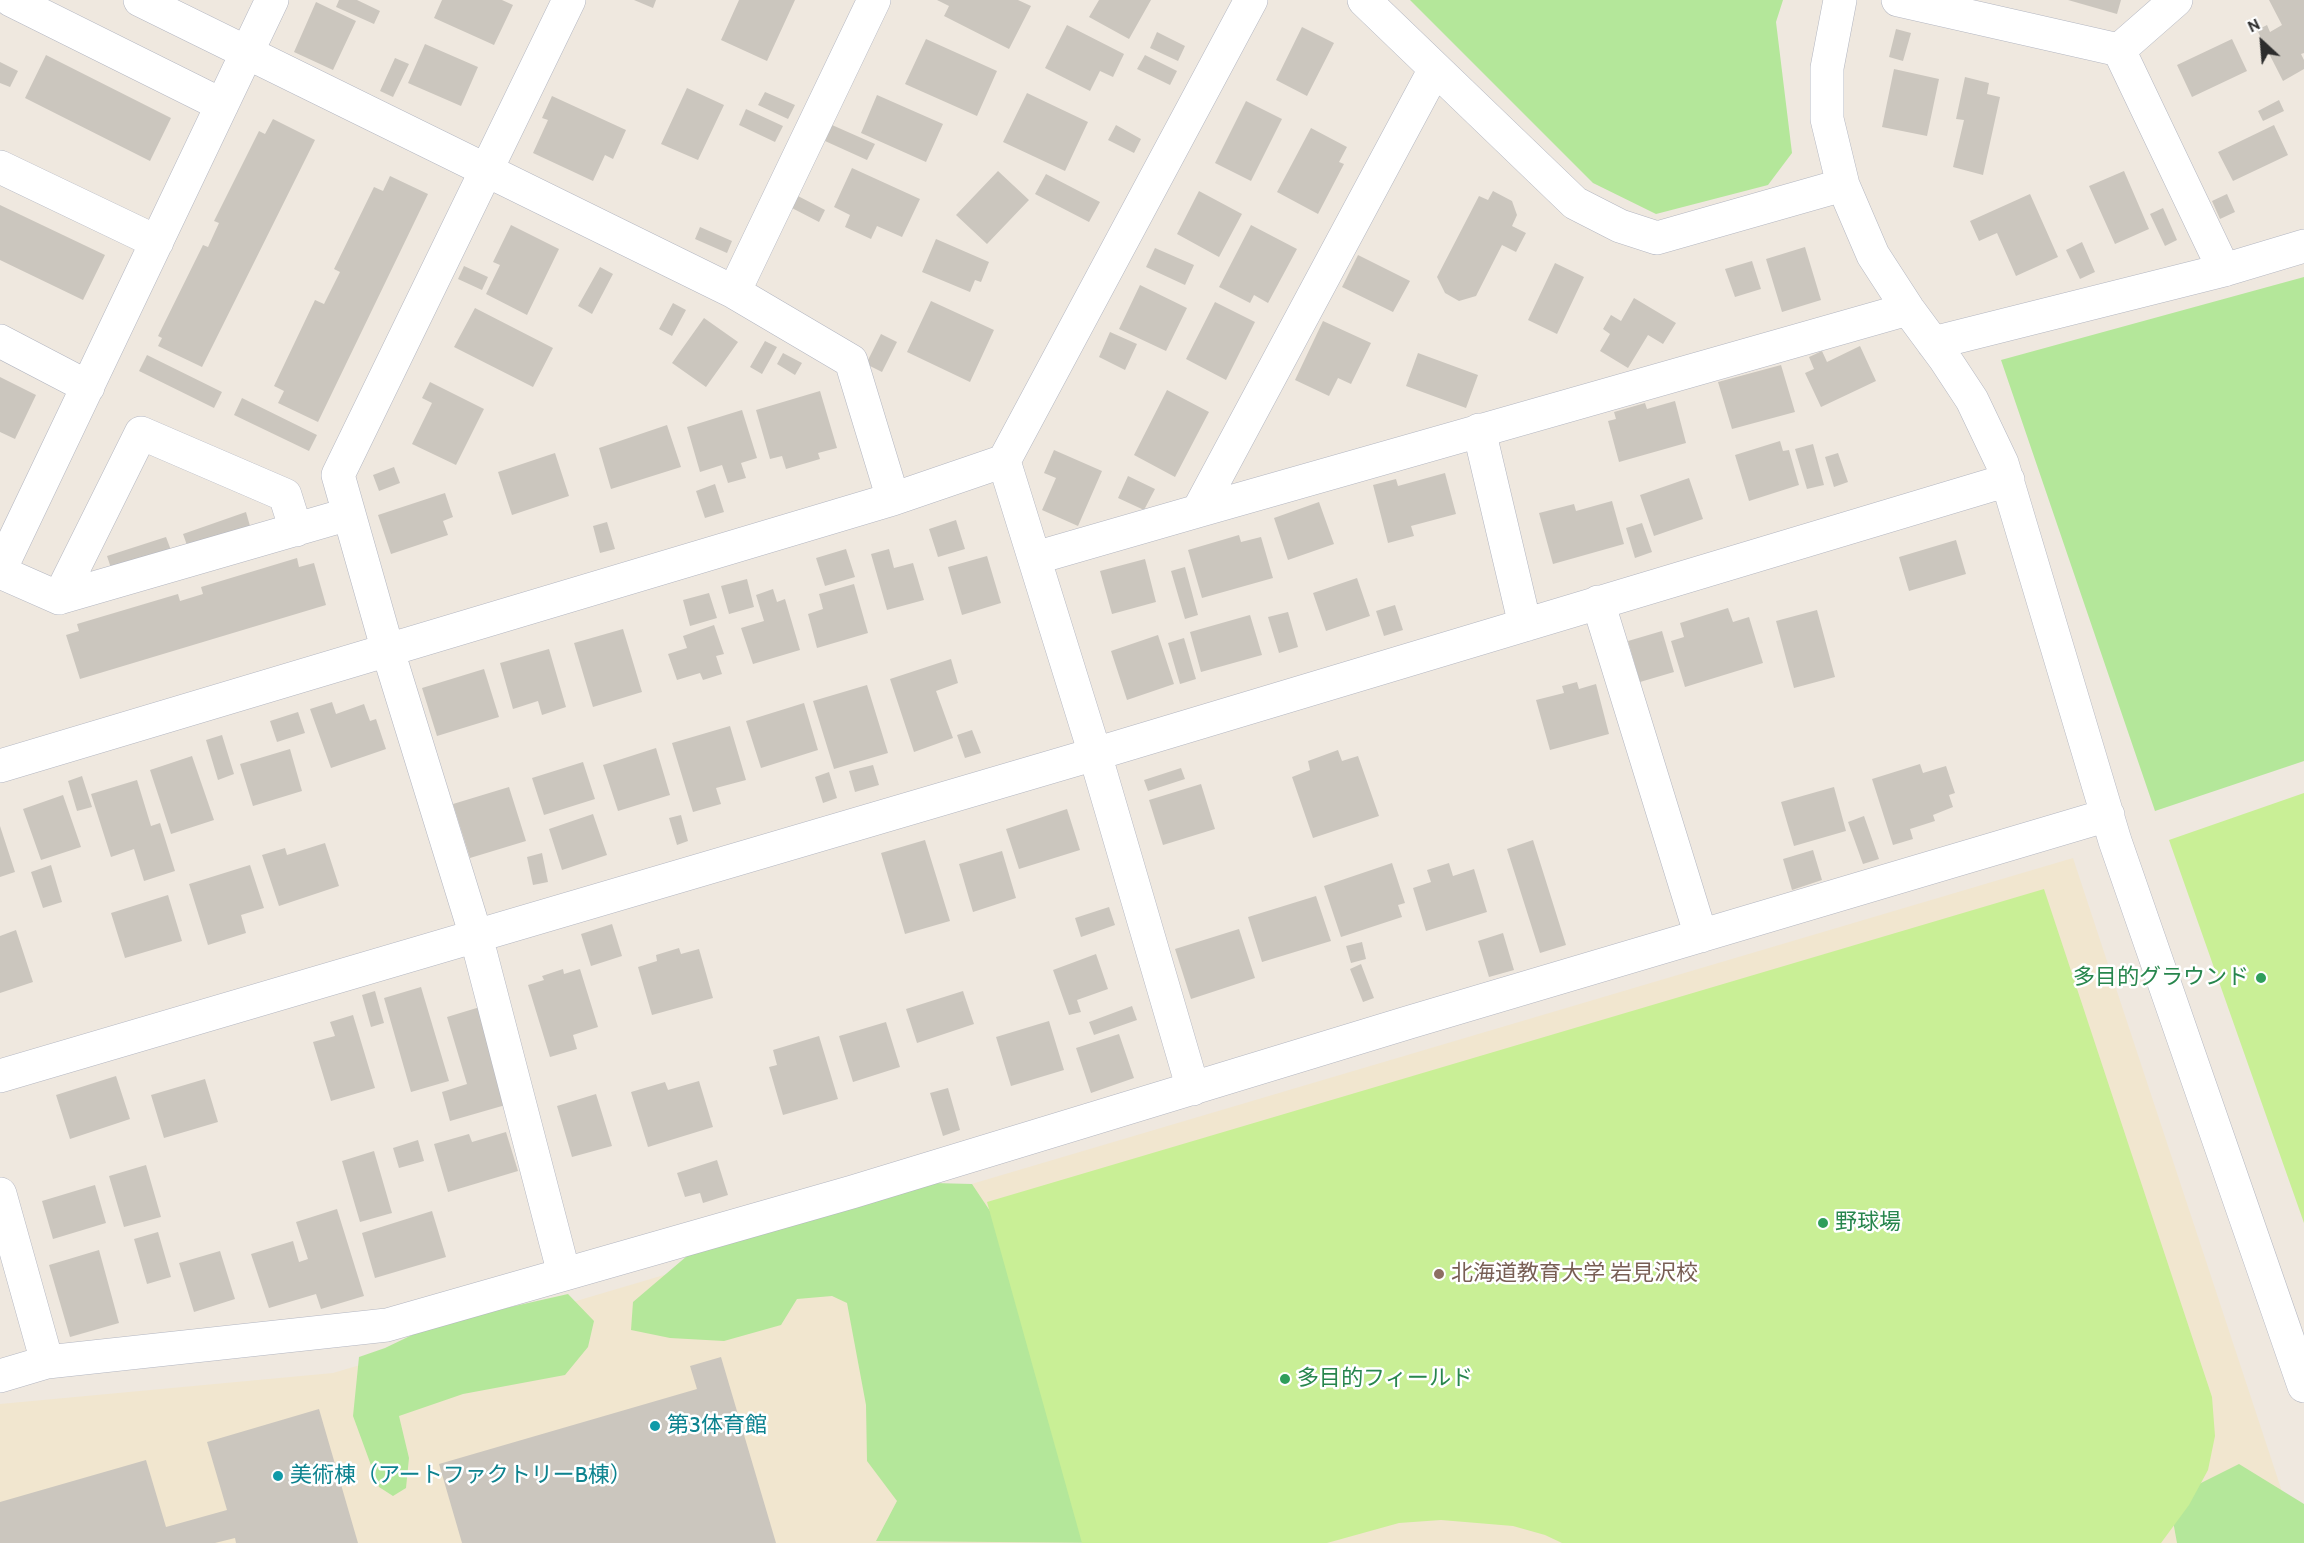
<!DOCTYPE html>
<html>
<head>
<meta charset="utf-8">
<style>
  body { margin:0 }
  #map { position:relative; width:2304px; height:1543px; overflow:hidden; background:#efe8df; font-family:Cabin,sans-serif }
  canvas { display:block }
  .north { position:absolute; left:2232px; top:12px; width:60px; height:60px; -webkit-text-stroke:4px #fff; paint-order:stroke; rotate:334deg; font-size:16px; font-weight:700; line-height:24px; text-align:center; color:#2d2d2d }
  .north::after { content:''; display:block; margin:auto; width:21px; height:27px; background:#2d2d2d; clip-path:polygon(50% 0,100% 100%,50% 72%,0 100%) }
</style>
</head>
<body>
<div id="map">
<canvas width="2304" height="1543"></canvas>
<div class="north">N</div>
</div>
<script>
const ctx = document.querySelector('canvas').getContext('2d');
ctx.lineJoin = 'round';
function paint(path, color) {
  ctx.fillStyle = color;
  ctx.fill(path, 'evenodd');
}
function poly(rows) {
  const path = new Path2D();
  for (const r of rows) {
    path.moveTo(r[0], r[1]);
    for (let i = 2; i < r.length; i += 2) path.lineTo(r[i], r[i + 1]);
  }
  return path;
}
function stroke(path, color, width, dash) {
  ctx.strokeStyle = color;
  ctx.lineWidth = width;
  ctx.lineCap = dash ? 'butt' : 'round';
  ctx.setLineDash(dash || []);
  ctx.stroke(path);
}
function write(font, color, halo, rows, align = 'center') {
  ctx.font = font + ' Cabin,"Noto Sans JP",sans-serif';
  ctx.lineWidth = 5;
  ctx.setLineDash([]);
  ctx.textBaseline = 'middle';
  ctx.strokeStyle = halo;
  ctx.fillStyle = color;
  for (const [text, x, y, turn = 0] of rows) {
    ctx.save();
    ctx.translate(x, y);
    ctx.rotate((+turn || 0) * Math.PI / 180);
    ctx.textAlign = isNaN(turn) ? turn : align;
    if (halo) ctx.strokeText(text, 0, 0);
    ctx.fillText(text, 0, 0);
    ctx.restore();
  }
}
paint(poly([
  [2073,858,2299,1543,0,1543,0,1404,333,1373]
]), '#f1e6cf');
paint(poly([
  [1410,0,1783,0,1776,22,1792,153,1768,185,1656,214,1593,183],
  [2304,277,2304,761,2155,811,2001,360],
  [933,1183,972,1184,1036,1280,1117,1543,876,1541,897,1501,867,1461,866,1405,847,1303,832,1296,797,1299,781,1325,724,1341,670,1338,631,1330,633,1302,687,1256],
  [568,1294,594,1321,588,1347,565,1375,463,1394,399,1416,409,1458,406,1488,393,1496,379,1487,353,1416,359,1357,385,1348,435,1324],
  [2239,1464,2304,1504,2304,1543,2177,1543,2169,1499]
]), '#b4e79a');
paint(poly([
  [2304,793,2304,1223,2169,840],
  [2044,889,2212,1397,2215,1436,2208,1470,2189,1505,2161,1543,1562,1543,1545,1535,1513,1526,1441,1520,1399,1523,1327,1543,1082,1543,987,1202]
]), '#c9ef96');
paint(poly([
  [339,0,357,0,380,11,374,24,336,7],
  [442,0,502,0,513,5,494,45,434,18],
  [634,0,656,0,653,8],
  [739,0,795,0,767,61,721,40],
  [937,0,1018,0,1031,6,1009,49,944,16,949,6],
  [1099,0,1151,0,1129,39,1089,17],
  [2068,0,2121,0,2117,14],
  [2269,0,2304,0,2304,53,2301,54,2304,60,2304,69,2283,81,2257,30,2267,25,2270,32,2282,25],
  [316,2,356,21,333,70,294,52],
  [1067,25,1124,54,1113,77,1100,71,1090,91,1045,68],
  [1302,27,1334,43,1307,96,1276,80],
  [1896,29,1911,33,1903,61,1889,57],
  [1157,32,1185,46,1178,61,1150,48],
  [926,39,997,71,977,116,905,84],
  [2232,39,2247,71,2192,97,2177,65],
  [425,44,478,67,461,106,408,83],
  [46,55,171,118,150,161,25,98],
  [1145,55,1177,71,1170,85,1137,69],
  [395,58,409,64,393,97,380,91],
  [0,62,18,71,10,87,0,83],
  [1894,69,1939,79,1927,136,1882,127],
  [1965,77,1989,83,1987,94,2000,97,1983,175,1953,167,1964,120,1956,119],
  [687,88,724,105,698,160,661,144],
  [765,92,795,105,788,119,758,105],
  [1027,93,1088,122,1065,171,1003,142],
  [877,95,943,124,926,162,861,133],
  [552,96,626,130,613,159,605,155,593,181,533,153,548,120,542,118],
  [2279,100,2284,111,2263,121,2258,111],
  [1246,101,1282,119,1251,181,1215,163],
  [746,109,783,126,775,142,739,125],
  [273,119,315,140,202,367,158,346,162,338,158,336,203,245,208,247,219,223,214,221,259,131,265,134],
  [832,125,875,144,867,160,825,141],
  [1116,125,1141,139,1134,153,1108,140],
  [2274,125,2288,155,2233,181,2218,152],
  [1311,128,1347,147,1339,162,1344,164,1318,214,1277,192],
  [852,168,920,199,902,237,877,226,871,239,845,227,850,215,834,207],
  [998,171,1029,200,987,244,956,215],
  [2124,171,2149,229,2115,244,2089,186],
  [1046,174,1100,202,1089,222,1035,194],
  [390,176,428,194,318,422,278,403,284,391,274,386,315,300,324,304,340,272,334,269,374,187,383,191],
  [1199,191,1242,214,1219,257,1177,234],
  [1493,191,1512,201,1517,215,1512,226,1526,233,1516,252,1502,245,1476,296,1459,301,1445,293,1437,277,1479,196,1488,200],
  [2030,194,2058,257,2016,276,1997,233,1979,241,1970,221],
  [2227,194,2235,212,2220,219,2212,201],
  [796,195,825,210,819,222,790,207],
  [0,205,105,255,83,300,0,260],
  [2163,208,2177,240,2165,246,2150,214],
  [511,225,559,249,527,315,486,294,500,265,493,262],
  [1251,225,1297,249,1268,303,1254,295,1250,303,1219,287],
  [700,227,732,241,727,253,695,239],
  [936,239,989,262,981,282,975,280,970,292,922,272],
  [2082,242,2095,272,2080,279,2066,250],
  [1805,247,1821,300,1782,312,1766,259],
  [1155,248,1194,265,1185,285,1146,267],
  [1358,255,1410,281,1393,312,1342,287],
  [1752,261,1761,289,1735,297,1725,269],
  [1555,263,1584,277,1557,334,1528,320],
  [464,266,488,277,482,290,458,279],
  [600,267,613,274,592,314,578,306],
  [1140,285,1187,308,1166,351,1119,329],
  [1634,298,1676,323,1663,344,1648,335,1628,368,1600,351,1610,334,1603,329,1611,315,1621,321],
  [931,301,994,330,970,382,907,352],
  [1215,302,1255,322,1226,380,1186,359],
  [673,303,686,310,672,336,659,329],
  [475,308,553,348,533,387,454,347],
  [704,318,738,342,706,387,672,363],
  [1323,321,1371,343,1351,384,1338,378,1329,396,1295,380],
  [1110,332,1137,344,1125,370,1099,357],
  [881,334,897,342,882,372,866,364],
  [765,341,777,347,762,374,750,367],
  [1860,346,1876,381,1821,407,1805,373,1814,369,1809,357,1822,351,1827,362],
  [783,353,802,363,795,375,777,364],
  [1418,353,1478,375,1466,408,1406,386],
  [147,355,222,392,214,408,139,371],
  [1781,365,1795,412,1732,429,1718,382],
  [0,377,36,395,15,439,0,432],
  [430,382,484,409,456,465,412,444,432,403,422,398],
  [1167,390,1209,412,1175,477,1134,455],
  [820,391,837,448,818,453,820,459,786,469,782,456,770,459,756,410],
  [242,398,317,435,309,451,234,415],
  [1675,401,1686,443,1619,462,1608,421,1616,419,1614,412,1645,403,1647,409],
  [742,410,757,458,741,463,746,478,728,483,722,465,700,472,687,427],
  [667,425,681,467,611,489,599,448],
  [1780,441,1783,451,1789,450,1799,485,1749,501,1735,455],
  [1813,444,1824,485,1807,489,1795,449],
  [1054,450,1102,471,1078,526,1042,510,1056,478,1044,473],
  [555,453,569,496,512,515,498,472],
  [1838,453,1848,482,1834,487,1825,457],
  [394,467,400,483,379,491,373,475],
  [1445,473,1456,514,1411,526,1414,536,1388,543,1373,485,1396,479,1398,486],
  [1128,476,1155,489,1144,510,1118,498],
  [1689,478,1703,519,1654,536,1640,495],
  [715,484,724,512,705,518,696,491],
  [445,493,453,517,443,521,448,535,391,554,378,515],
  [1612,501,1624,544,1553,564,1539,513,1574,504,1576,511],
  [1319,502,1334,544,1288,560,1274,518],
  [246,512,250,526,188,548,183,534],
  [956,520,965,549,938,557,929,529],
  [607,522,615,549,600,553,593,526],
  [1642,523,1652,552,1635,558,1626,528],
  [1239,535,1241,542,1261,537,1273,578,1202,598,1188,550],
  [166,537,172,553,112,571,107,556],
  [1956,540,1966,574,1909,591,1899,557],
  [846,549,855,577,825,586,816,558],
  [889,549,894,568,913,563,924,600,887,610,871,554],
  [987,556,1001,603,962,615,948,567],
  [297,558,299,567,314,563,326,605,80,679,66,635,79,631,77,624,178,594,180,601,203,594,201,587],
  [1145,559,1156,602,1112,614,1100,571],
  [1185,567,1198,615,1185,619,1171,571],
  [1357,578,1370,616,1326,631,1313,593],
  [747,579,754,607,729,614,721,586],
  [854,584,868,633,817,648,808,614,823,609,819,594],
  [773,589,777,602,785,599,800,650,753,664,741,628,764,621,756,595],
  [709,593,717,618,690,626,683,600],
  [1395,605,1403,630,1384,636,1376,611],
  [1728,608,1733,622,1749,617,1763,663,1685,687,1671,641,1684,637,1680,623],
  [1817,610,1835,677,1794,688,1776,621],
  [1288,612,1298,647,1279,653,1268,617],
  [1250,615,1262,655,1201,672,1190,632],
  [714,625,724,654,716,656,722,674,703,680,700,673,677,680,668,654,687,648,683,636],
  [623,629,642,692,593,707,574,643],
  [1662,631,1674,672,1640,682,1628,641],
  [1158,635,1174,684,1127,700,1111,651],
  [1184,638,1196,679,1180,684,1168,643],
  [549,649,566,707,542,715,538,701,513,709,500,663],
  [951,659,958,683,936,691,953,738,914,752,890,679],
  [484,669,499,717,437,736,422,688],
  [1577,682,1579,689,1596,684,1609,734,1550,750,1536,700,1564,693,1562,686],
  [867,685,888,753,834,769,813,701],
  [332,702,336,714,364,704,370,721,376,719,386,749,331,768,310,709],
  [804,703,818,750,761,768,746,721],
  [298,712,305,733,277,742,270,721],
  [730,726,746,780,716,788,721,804,693,812,672,743],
  [972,730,981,753,965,758,957,735],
  [222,735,234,774,218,780,206,740],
  [656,748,670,795,618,811,603,765],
  [290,749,302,791,253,806,240,764],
  [1338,750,1342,761,1358,756,1379,816,1313,838,1292,777,1310,770,1308,761],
  [192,756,214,820,171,834,150,770],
  [583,762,595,799,544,815,532,778],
  [1920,764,1923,773,1946,766,1955,793,1949,795,1953,807,1933,815,1935,821,1910,829,1913,839,1893,845,1872,779],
  [873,765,879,785,855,792,849,771],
  [1181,768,1185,779,1148,791,1144,780],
  [829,772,837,798,823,803,815,777],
  [82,776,92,807,77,811,68,781],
  [137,780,151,826,160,823,175,871,144,881,134,849,111,857,91,794],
  [1201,784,1215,829,1163,845,1149,800],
  [509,787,526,841,470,858,453,804],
  [1834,787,1846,831,1794,846,1781,802],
  [63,795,81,847,41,860,23,809],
  [1067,809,1080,850,1019,869,1006,829],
  [593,814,607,855,562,870,549,829],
  [681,815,688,841,677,845,669,818],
  [1864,816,1879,859,1863,864,1848,822],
  [0,826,15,872,0,877],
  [925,840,950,921,905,934,881,853],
  [1533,840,1566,945,1540,953,1507,849],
  [325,843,339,886,279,906,262,855,285,848,287,855],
  [1813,850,1822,880,1792,890,1783,859],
  [1002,851,1016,898,973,912,959,864],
  [542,853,548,882,533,885,527,857],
  [1392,863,1405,903,1398,905,1402,917,1341,937,1324,886],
  [1449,863,1453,876,1474,869,1487,912,1426,931,1413,888,1431,882,1427,870],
  [51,865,62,902,43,908,31,872],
  [250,865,264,908,241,915,246,933,208,945,189,884],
  [168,895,182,941,125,958,111,913],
  [1316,896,1331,941,1262,962,1248,917],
  [1109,907,1115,925,1081,937,1075,918],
  [612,924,622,956,591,966,581,934],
  [1239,929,1255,978,1191,999,1175,949],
  [16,930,33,982,0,993,0,936],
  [1503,933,1514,970,1489,977,1478,941],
  [1362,942,1366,959,1351,963,1346,946],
  [679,948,681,954,699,949,713,998,652,1015,638,967,657,961,656,955],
  [1096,954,1108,989,1077,1000,1081,1012,1069,1015,1053,970],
  [1361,964,1374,998,1363,1002,1350,969],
  [563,969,564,974,580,969,598,1027,573,1035,577,1049,550,1057,528,985,544,980,542,976],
  [421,987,449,1081,411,1092,384,998],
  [375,991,384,1023,371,1027,362,995],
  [963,991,974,1024,917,1043,906,1009],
  [1132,1006,1137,1020,1094,1035,1089,1022],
  [480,1007,509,1104,450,1121,442,1092,467,1084,447,1017],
  [353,1015,375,1088,331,1101,313,1042,335,1036,330,1022],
  [1049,1021,1064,1070,1011,1086,996,1037],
  [886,1022,900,1067,853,1082,839,1036],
  [1119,1034,1134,1078,1091,1093,1076,1048],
  [819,1036,838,1099,783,1115,769,1067,777,1065,773,1050],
  [116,1076,130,1119,70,1139,56,1095],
  [205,1079,218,1122,164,1138,151,1095],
  [699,1081,713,1127,648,1147,631,1092,665,1082,668,1090],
  [948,1088,960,1130,943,1136,930,1093],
  [596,1094,612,1146,572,1157,557,1106],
  [506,1132,518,1171,448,1192,434,1144,469,1134,472,1142],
  [418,1140,424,1161,399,1168,393,1148],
  [374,1151,392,1213,360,1222,342,1161],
  [717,1160,728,1195,703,1203,700,1193,685,1197,677,1173],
  [146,1165,161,1217,124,1227,109,1176],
  [95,1185,106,1223,53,1239,42,1201],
  [337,1209,364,1296,321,1309,316,1294,269,1308,251,1254,293,1241,299,1262,308,1259,296,1222],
  [432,1211,446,1257,375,1278,362,1233],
  [158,1232,171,1277,147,1284,134,1239],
  [99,1250,119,1323,70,1337,49,1265],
  [220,1251,235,1299,194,1312,179,1263],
  [721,1357,776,1543,462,1543,439,1464,697,1389,690,1366],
  [319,1409,358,1543,236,1543,235,1538,215,1543,0,1543,0,1502,146,1460,166,1527,227,1510,207,1442]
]), '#cbc6be');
const minor = poly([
  [11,0,222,105],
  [140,0,734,292],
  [874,0,734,292,851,361,893,499],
  [1364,0,1575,203,1620,226,1657,238,1843,185],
  [1840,0,1827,68,1827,119,1843,185,1873,255,1908,309,1945,359,1972,400,2002,463,2115,841,2304,1386],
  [1898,0,2119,50,2224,270,1933,343],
  [2119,50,2176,0],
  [0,167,157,242],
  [2224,270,2304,246],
  [0,341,88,387],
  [1479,430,1525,625],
  [1004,461,1095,754,2008,480],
  [1198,511,1908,309],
  [1035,558,1198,511,1435,69],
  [0,570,272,0],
  [0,572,59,598,349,514],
  [59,598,141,433,285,495,296,530],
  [1598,602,1701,936],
  [0,766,893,499,1004,461,1251,0],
  [0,1076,1095,754,1193,1089],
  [0,1194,47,1362],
  [564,1274,476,936,388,651,338,475,569,0],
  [0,1376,47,1362,387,1325,852,1192,1410,1022,2108,815]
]);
stroke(minor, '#b3b6c1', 34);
stroke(minor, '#fff', 33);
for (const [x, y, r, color] of [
  [2261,978,6,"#2e9e5b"],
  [1823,1223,6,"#2e9e5b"],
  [1439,1274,6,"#8d6e63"],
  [1285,1379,6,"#2e9e5b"],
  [655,1426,6,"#0f9aa8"],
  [278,1476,6,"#0f9aa8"]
]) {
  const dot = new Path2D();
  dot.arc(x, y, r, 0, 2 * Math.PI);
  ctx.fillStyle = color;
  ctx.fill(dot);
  stroke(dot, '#fff', 2);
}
write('22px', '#27864d', '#fff', [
  ["多目的グラウンド",2249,978,"right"],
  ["野球場",1835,1223],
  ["多目的フィールド",1297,1379]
], 'left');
write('22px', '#785e54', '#fff', [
  ["北海道教育大学 岩見沢校",1451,1274]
], 'left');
write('22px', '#0d838f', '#fff', [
  ["第3体育館",667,1426],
  ["美術棟（アートファクトリーB棟）",290,1476]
], 'left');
</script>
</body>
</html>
